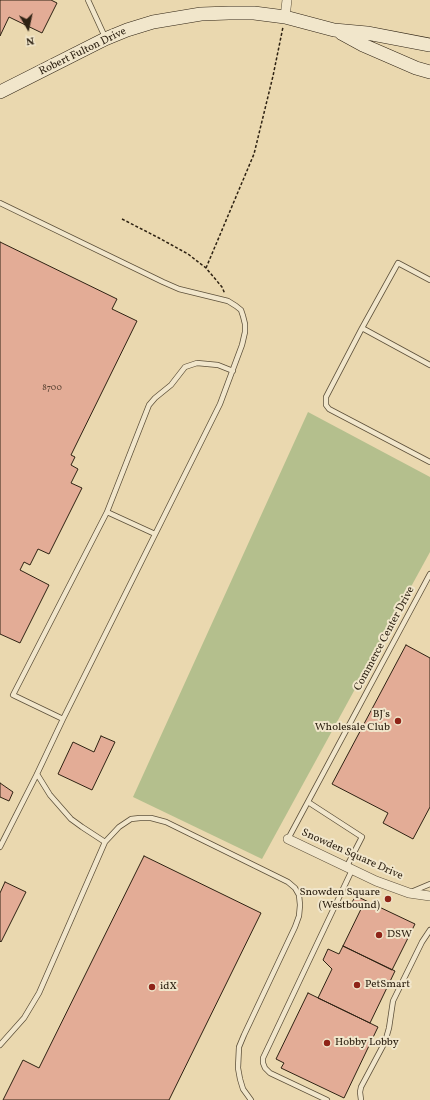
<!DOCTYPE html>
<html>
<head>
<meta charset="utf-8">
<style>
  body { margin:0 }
  #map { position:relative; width:430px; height:1100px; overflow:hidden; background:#ead8af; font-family:Vollkorn,serif }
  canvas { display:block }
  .north { position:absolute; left:8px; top:8px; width:40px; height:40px; -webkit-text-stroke:3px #f1e6cb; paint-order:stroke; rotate:171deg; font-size:11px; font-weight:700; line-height:16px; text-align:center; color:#2e2213 }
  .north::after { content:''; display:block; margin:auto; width:14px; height:18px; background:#2e2213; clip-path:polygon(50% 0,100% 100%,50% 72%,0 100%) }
</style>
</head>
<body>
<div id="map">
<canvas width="430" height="1100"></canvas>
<div class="north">N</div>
</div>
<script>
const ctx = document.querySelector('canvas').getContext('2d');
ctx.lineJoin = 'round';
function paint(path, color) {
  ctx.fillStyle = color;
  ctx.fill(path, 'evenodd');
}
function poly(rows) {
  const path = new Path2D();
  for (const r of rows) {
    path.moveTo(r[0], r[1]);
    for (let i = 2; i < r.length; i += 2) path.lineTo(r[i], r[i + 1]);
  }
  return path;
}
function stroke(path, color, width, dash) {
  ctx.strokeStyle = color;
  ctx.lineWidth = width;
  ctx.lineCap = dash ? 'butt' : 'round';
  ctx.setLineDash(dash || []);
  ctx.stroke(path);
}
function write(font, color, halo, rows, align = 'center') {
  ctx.font = font + ' Vollkorn,serif';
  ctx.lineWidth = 4;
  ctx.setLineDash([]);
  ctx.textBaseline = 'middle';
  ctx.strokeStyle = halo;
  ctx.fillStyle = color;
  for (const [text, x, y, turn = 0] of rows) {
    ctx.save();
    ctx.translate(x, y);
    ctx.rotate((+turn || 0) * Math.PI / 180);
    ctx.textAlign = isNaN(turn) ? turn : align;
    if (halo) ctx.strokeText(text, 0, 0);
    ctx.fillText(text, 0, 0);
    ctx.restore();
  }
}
paint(poly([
  [308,412,430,477,430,552,262,859,133,797]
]), '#b4bf8d');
const building = poly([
  [0,0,51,0,57,3,42,33,9,17,0,36,0,0],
  [0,242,117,299,112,309,137,321,71,455,75,457,71,465,78,469,71,483,82,488,49,554,38,549,30,565,24,562,20,570,49,585,20,643,0,634,0,242],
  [406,645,430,658,430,807,413,839,383,823,388,813,332,784,406,645],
  [101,736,115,742,92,790,58,774,73,742,94,752,101,736],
  [0,783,13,792,9,801,0,797,0,783],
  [144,856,261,913,169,1100,3,1100,23,1060,39,1068,144,856],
  [5,882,26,892,1,942,0,941,0,893,5,882],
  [356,896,415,924,392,970,343,946,362,907,352,902,356,896],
  [343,946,395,971,370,1023,318,998,332,969,323,960,328,949,339,954,343,946],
  [308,993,378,1027,344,1098,281,1068,284,1063,276,1059,308,993]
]);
paint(building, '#e3ac96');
stroke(building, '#2e2213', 1);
const lane = poly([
  [88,0,105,37],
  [0,203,163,282,179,289,228,301,236,306,241,310,243,316,245,324,245,332,242,345,220,404,63,719,37,774,0,847],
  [430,280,398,263,362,328,326,397,326,405,329,409,430,462],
  [362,328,430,365],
  [107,512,155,534],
  [63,719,13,695,107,512,149,405,155,398,171,385,185,367,197,363,218,365,233,371],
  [37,774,50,795,71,819,82,827,105,842],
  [308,802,362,837,346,868],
  [288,839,430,574],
  [411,892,430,884],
  [0,1045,24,1018,39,993,105,842,119,827,131,819,140,818,151,818,166,822,288,882,295,888,299,895,300,905,299,916,295,927,244,1035,239,1047,238,1068,240,1079,243,1089,251,1100],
  [327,1100,270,1073,265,1068,263,1063,263,1058,352,870],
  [361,1100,360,1092,361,1087,385,1042,389,1028,393,1001,422,942,430,930]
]);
const street = poly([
  [285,17,287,0],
  [288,839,376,881,409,893,430,896]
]);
const secondary = poly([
  [341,33,363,45,416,68,430,72],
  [0,92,105,39,127,30,153,22,201,14,229,13,254,13,285,17,334,30,367,33,430,45]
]);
stroke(lane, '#5d503a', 6);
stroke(street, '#5d503a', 10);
stroke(secondary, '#2e2213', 14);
stroke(poly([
  [122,219,159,238,188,254,206,268,222,287,225,294],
  [206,268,254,154,273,76,283,27]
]), '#2e2213', 1.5, [3, 2]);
stroke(lane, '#f1e6cb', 4.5);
stroke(street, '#f1e6cb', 9);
stroke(secondary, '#f1e6cb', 13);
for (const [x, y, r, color] of [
  [398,721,4,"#8f2418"],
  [388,899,4,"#8f2418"],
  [379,935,4,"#8f2418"],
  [357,985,4,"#8f2418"],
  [152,987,4,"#8f2418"],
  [327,1043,4,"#8f2418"]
]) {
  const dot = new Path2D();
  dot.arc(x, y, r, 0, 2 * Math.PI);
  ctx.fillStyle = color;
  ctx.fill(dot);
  stroke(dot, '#f1e6cb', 1.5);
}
write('9px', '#5b4434', null, [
  ["8700",52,388]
]);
write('11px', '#2e2213', '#f1e6cb', [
  ["Robert Fulton Drive",83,52,-26],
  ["Commerce Center Drive",385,639,-62],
  ["Snowden Square Drive",352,855,24]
]);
write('11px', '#2e2213', '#f1e6cb', [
  ["BJ's",390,715,"right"],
  ["Wholesale Club",390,728,"right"],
  ["Snowden Square",380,893,"right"],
  ["(Westbound)",380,906,"right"],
  ["DSW",387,935],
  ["PetSmart",365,985],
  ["idX",160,987],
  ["Hobby Lobby",335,1043]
], 'left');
</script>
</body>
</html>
